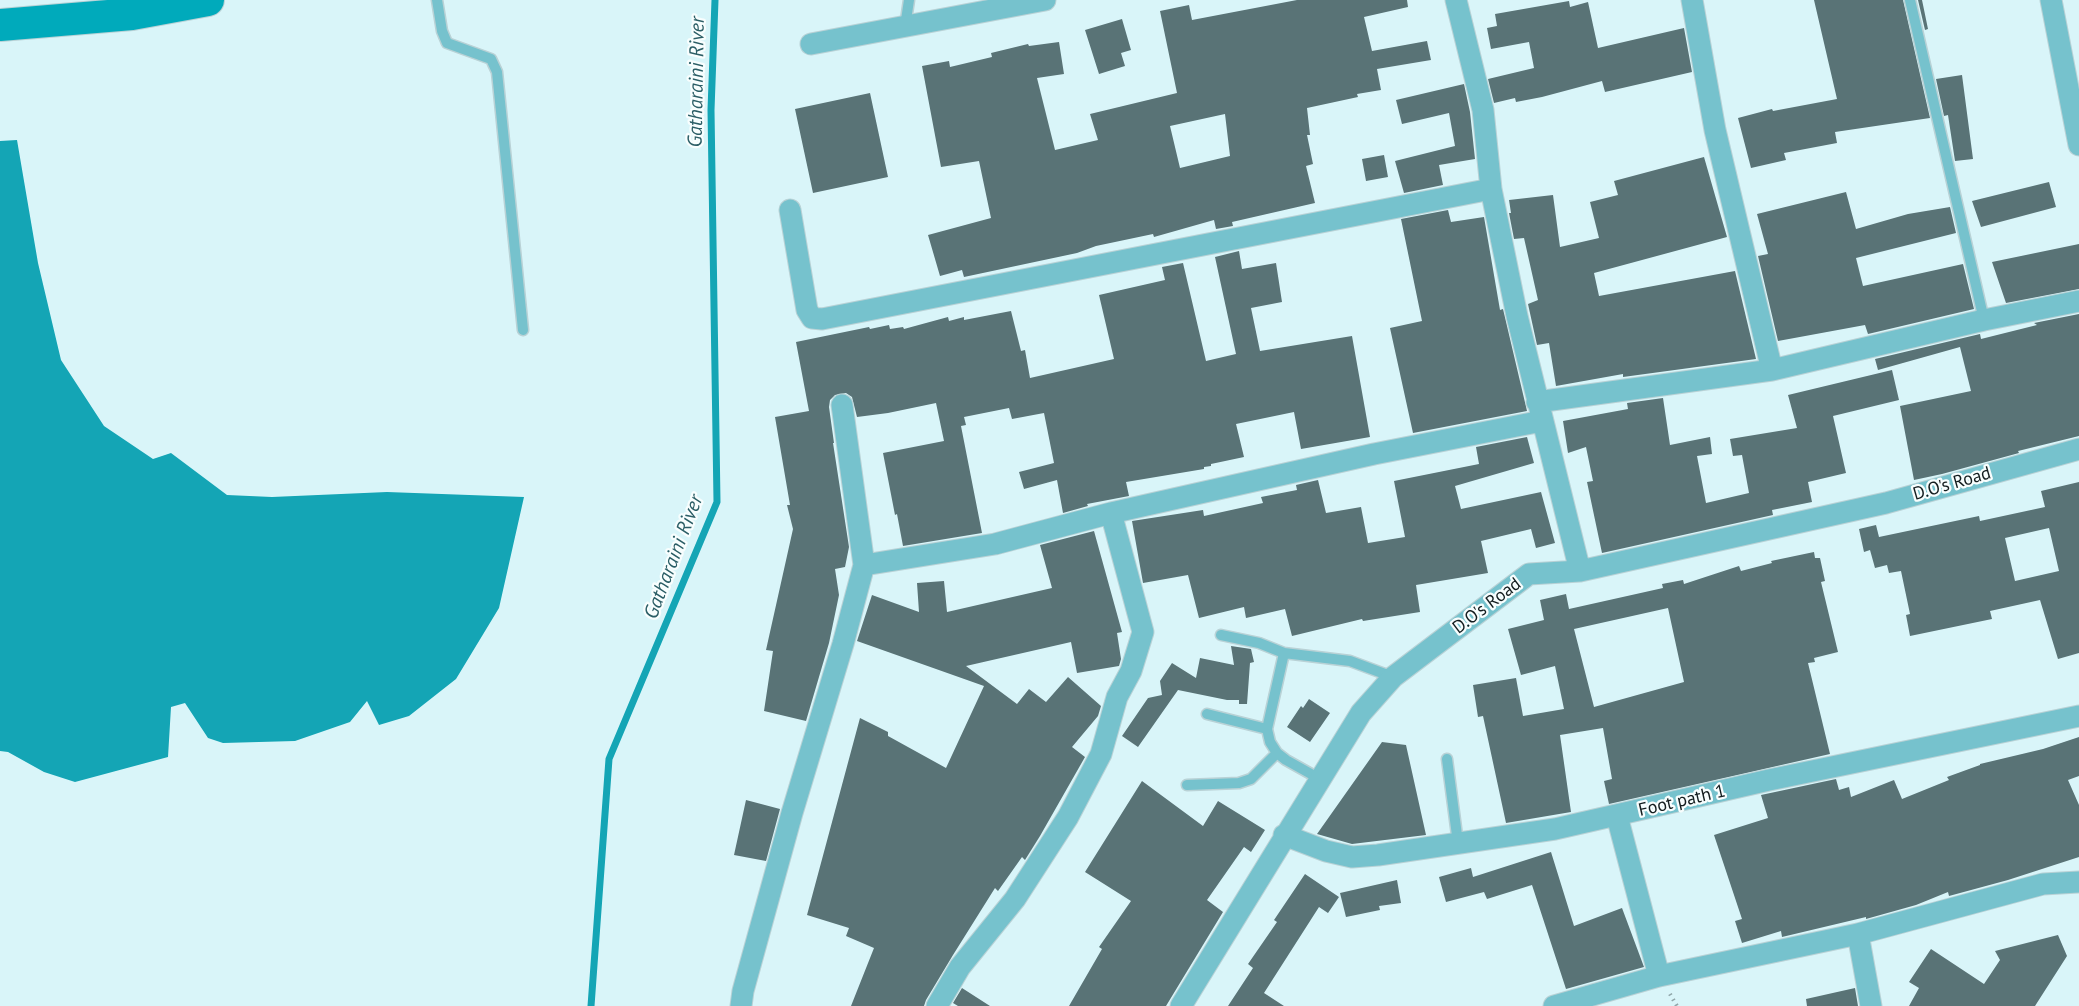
<!DOCTYPE html>
<html>
<head>
<meta charset="utf-8">
<style>
  body { margin:0 }
  canvas { display:block; background:#d9f5f9 }
</style>
</head>
<body>
<canvas width="2079" height="1006"></canvas>
<script>
const ctx = document.querySelector('canvas').getContext('2d');
ctx.lineJoin = 'round';
function paint(path, color) {
  ctx.fillStyle = color;
  ctx.fill(path, 'evenodd');
}
function poly(rows) {
  const path = new Path2D();
  for (const r of rows) {
    path.moveTo(r[0], r[1]);
    for (let i = 2; i < r.length; i += 2) path.lineTo(r[i], r[i + 1]);
  }
  return path;
}
function stroke(path, color, width, dash) {
  ctx.strokeStyle = color;
  ctx.lineWidth = width;
  ctx.lineCap = dash ? 'butt' : 'round';
  ctx.setLineDash(dash || []);
  ctx.stroke(path);
}
function write(font, color, halo, rows, align = 'center') {
  ctx.font = font + ' "PT Sans",sans-serif';
  ctx.lineWidth = 4.5;
  ctx.setLineDash([]);
  ctx.textBaseline = 'middle';
  ctx.strokeStyle = halo;
  ctx.fillStyle = color;
  for (const [text, x, y, turn = 0] of rows) {
    ctx.save();
    ctx.translate(x, y);
    ctx.rotate((+turn || 0) * Math.PI / 180);
    ctx.textAlign = isNaN(turn) ? turn : align;
    if (halo) ctx.strokeText(text, 0, 0);
    ctx.fillText(text, 0, 0);
    ctx.restore();
  }
}
paint(poly([
  [17,140,38,263,61,360,104,426,153,459,171,453,227,495,272,497,387,492,524,497,499,608,456,679,409,716,379,725,367,701,350,722,295,741,223,743,208,738,185,703,171,707,168,757,75,782,44,772,8,752,0,751,0,141]
]), '#14a5b5');
stroke(poly([
  [591,1006,609,759,717,502,711,110,715,0]
]), '#14a5b5', 7);
paint(poly([
  [1297,0,1407,0,1408,7,1364,17,1372,51,1427,41,1431,60,1377,69,1381,90,1357,94,1358,97,1307,108,1310,135,1307,135,1313,164,1306,166,1315,203,1232,222,1233,226,1216,229,1214,220,1154,237,1153,234,1096,246,1077,253,964,277,962,270,940,276,928,235,991,218,979,161,941,167,922,66,949,61,950,67,992,57,991,53,1028,44,1029,46,1059,42,1064,74,1037,78,1055,150,1098,140,1090,114,1177,93,1160,11,1189,5,1192,20],
  [1225,114,1230,156,1180,168,1170,126],
  [1814,0,1903,0,1930,118,1835,132,1837,143,1784,153,1786,160,1751,168,1738,118,1772,109,1773,111,1837,99],
  [1918,0,1922,0,1928,29,1925,30],
  [1569,1,1570,7,1588,2,1598,48,1684,28,1692,72,1605,92,1602,81,1542,97,1516,102,1515,98,1494,103,1488,79,1534,68,1529,42,1491,49,1487,28,1497,26,1495,14],
  [1122,19,1131,50,1121,53,1125,66,1099,74,1085,30],
  [1962,75,1973,159,1955,161,1948,115,1944,116,1936,79],
  [1464,84,1470,112,1475,159,1439,165,1443,185,1404,193,1395,161,1455,146,1449,113,1402,124,1396,100],
  [870,93,888,177,813,193,795,109],
  [1384,155,1388,177,1366,181,1362,159],
  [1704,157,1727,237,1594,273,1599,296,1735,271,1756,359,1623,377,1623,374,1556,386,1549,343,1537,345,1528,304,1538,300,1524,238,1514,239,1509,213,1511,213,1509,200,1553,195,1560,247,1599,238,1590,202,1618,195,1614,181],
  [2049,182,2056,207,1981,227,1972,201],
  [1846,192,1856,229,1908,214,1950,207,1956,233,1856,258,1863,286,1963,264,1974,309,1868,334,1865,325,1778,341,1758,256,1768,254,1757,214],
  [1448,210,1451,222,1484,217,1500,310,1503,309,1527,411,1413,433,1390,328,1422,321,1401,219],
  [2079,244,2079,289,2006,303,1992,262],
  [1239,251,1242,269,1276,263,1282,302,1251,308,1260,351,1352,336,1370,437,1301,449,1294,412,1236,424,1244,457,1211,464,1211,466,1204,467,1204,469,1126,482,1129,496,1087,504,1088,506,1063,513,1057,480,1024,489,1019,472,1054,463,1044,413,1012,419,1009,408,964,417,966,425,961,426,982,533,903,546,897,514,895,515,883,453,944,441,936,403,888,413,857,417,852,397,846,393,835,395,830,400,829,407,834,443,833,443,849,547,845,567,835,569,839,595,829,643,806,721,764,711,773,651,766,650,793,529,787,505,790,505,775,417,809,411,796,342,869,327,870,329,889,325,890,329,903,327,904,329,948,317,949,321,964,317,964,320,1011,311,1021,351,1025,350,1030,378,1114,359,1099,295,1165,280,1162,267,1183,263,1206,361,1236,354,1215,257],
  [2079,314,2079,436,2018,451,2019,453,1942,474,1914,480,1900,406,1971,391,1960,347,1878,370,1875,359,1980,334,1981,339,2037,325,2034,323],
  [1892,370,1899,400,1833,416,1846,473,1808,482,1812,502,1772,510,1773,515,1602,553,1587,482,1593,481,1586,447,1568,453,1563,421,1628,409,1627,403,1663,398,1670,445,1710,437,1712,454,1697,456,1706,503,1749,493,1742,455,1733,456,1730,439,1797,428,1788,395],
  [1527,437,1534,463,1455,486,1461,509,1541,492,1555,543,1536,548,1531,529,1481,541,1488,573,1416,585,1420,612,1363,621,1362,619,1292,636,1285,609,1246,618,1244,607,1199,618,1188,575,1143,583,1132,521,1203,510,1204,516,1263,503,1261,497,1297,490,1296,485,1318,480,1326,513,1361,507,1368,543,1405,537,1394,481,1479,464,1476,447],
  [2079,482,2079,653,2058,659,2040,600,1990,611,1992,619,1910,636,1906,615,1910,614,1901,571,1889,573,1887,565,1875,568,1870,550,1864,552,1859,529,1876,525,1879,537,1979,516,1980,521,2045,507,2041,491],
  [2049,528,2059,571,2015,581,2005,538],
  [1094,531,1122,632,1117,633,1121,659,1119,666,1077,673,1071,642,966,666,1017,704,1029,689,1046,702,1068,677,1101,706,1098,716,1072,747,1085,757,1040,836,1025,860,1022,857,998,891,995,888,953,955,926,1000,924,1006,851,1006,874,948,846,936,849,928,807,915,860,718,888,732,888,736,946,768,984,686,857,641,872,595,919,612,917,583,944,581,947,612,1052,588,1040,545],
  [1814,552,1815,558,1820,558,1825,581,1821,582,1838,652,1814,658,1815,662,1808,663,1830,754,1609,804,1604,781,1612,779,1603,728,1560,735,1571,812,1506,823,1483,716,1478,717,1473,685,1516,678,1523,716,1564,709,1555,666,1521,675,1508,629,1544,620,1540,600,1566,594,1569,609,1663,588,1662,584,1683,580,1684,584,1739,566,1741,571,1772,563,1771,561],
  [1668,608,1684,682,1594,707,1574,629],
  [1231,646,1251,649,1254,662,1250,663,1247,704,1239,704,1239,700,1227,700,1178,690,1138,747,1122,736,1148,698,1162,695,1160,681,1172,663,1196,678,1200,658,1234,665],
  [1309,699,1330,713,1310,742,1287,727,1301,706,1303,708],
  [2079,737,2079,776,2068,780,2079,805,2079,857,2008,880,1949,896,1948,892,1916,905,1866,919,1866,917,1782,937,1781,931,1742,943,1735,921,1742,919,1714,835,1768,818,1761,795,1836,779,1839,790,1849,787,1851,797,1894,780,1902,799,1949,780,1947,777,1980,765,1980,764,2043,749],
  [1382,742,1406,745,1426,835,1352,844,1317,834],
  [1142,781,1203,826,1218,801,1265,830,1251,852,1244,847,1207,900,1223,912,1166,1006,1069,1006,1102,949,1099,947,1131,901,1085,872],
  [746,800,780,809,766,861,734,855],
  [1551,852,1574,926,1622,908,1644,967,1566,989,1532,885,1487,899,1484,892,1446,902,1439,877,1471,868,1473,877],
  [1305,874,1339,897,1328,913,1319,907,1264,993,1284,1006,1228,1006,1253,968,1248,964,1277,922,1274,920],
  [1397,880,1401,903,1379,906,1380,910,1346,917,1340,893],
  [2058,935,2067,956,2035,1006,1909,1006,1919,988,1909,982,1931,949,1984,984,2000,960,1995,951],
  [962,988,990,1006,958,1006,953,1003],
  [1855,988,1858,1006,1807,1006,1806,999]
]), '#597376');
const lane = poly([
  [437,0,442,31,447,43,491,59,497,72,523,330],
  [1910,0,1984,320],
  [905,27,909,0],
  [1221,635,1259,643,1284,653],
  [1207,714,1267,729],
  [1447,759,1458,843],
  [1320,779,1286,760,1277,753,1270,742,1267,729,1284,653,1350,661,1393,677],
  [1187,785,1239,783,1251,779,1277,753]
]);
const street = poly([
  [1456,0,1483,110,1491,189,1517,316,1580,571],
  [1692,0,1715,130,1772,370],
  [2051,0,2079,145],
  [811,44,1045,0],
  [790,210,807,310,812,318,822,319,1491,189],
  [1537,402,1772,370,1984,320,2079,301],
  [864,565,995,544,1111,513,1374,454,1542,421],
  [1617,816,1659,976],
  [1284,835,1326,851,1352,857,1378,855,1555,829,1769,780,2079,716],
  [1858,934,1871,1006],
  [741,1006,743,991,792,813,843,644,864,565,842,405],
  [937,1006,960,967,1015,899,1068,817,1101,754,1117,697,1131,671,1143,632,1111,513],
  [1181,1006,1361,713,1393,677,1529,574,1580,571,1886,503,2079,449],
  [1554,1006,1659,976,1858,934,2043,884,2079,882]
]);
const secondary = poly([
  [0,25,132,14,208,0]
]);
stroke(lane, '#b9d2d6', 13);
stroke(street, '#b9d2d6', 23);
stroke(secondary, '#b9d2d6', 34);
stroke(poly([
  [1670,994,1677,1006]
]), '#90a6a9', 4, [1.5, 4.5]);
stroke(lane, '#76c2cd', 10);
stroke(street, '#76c2cd', 21);
stroke(secondary, '#0ab', 32);
write('18px', '#131d1f', '#f8fefe', [
  ["D.O's Road",1952,484,-16],
  ["D.O's Road",1487,606,-37],
  ["Foot path 1",1682,801,-13]
]);
write('italic 20px', '#2b5e66', '#f8fefe', [
  ["Gatharaini River",697,82,-89],
  ["Gatharaini River",674,557,-69]
]);
</script>
</body>
</html>
